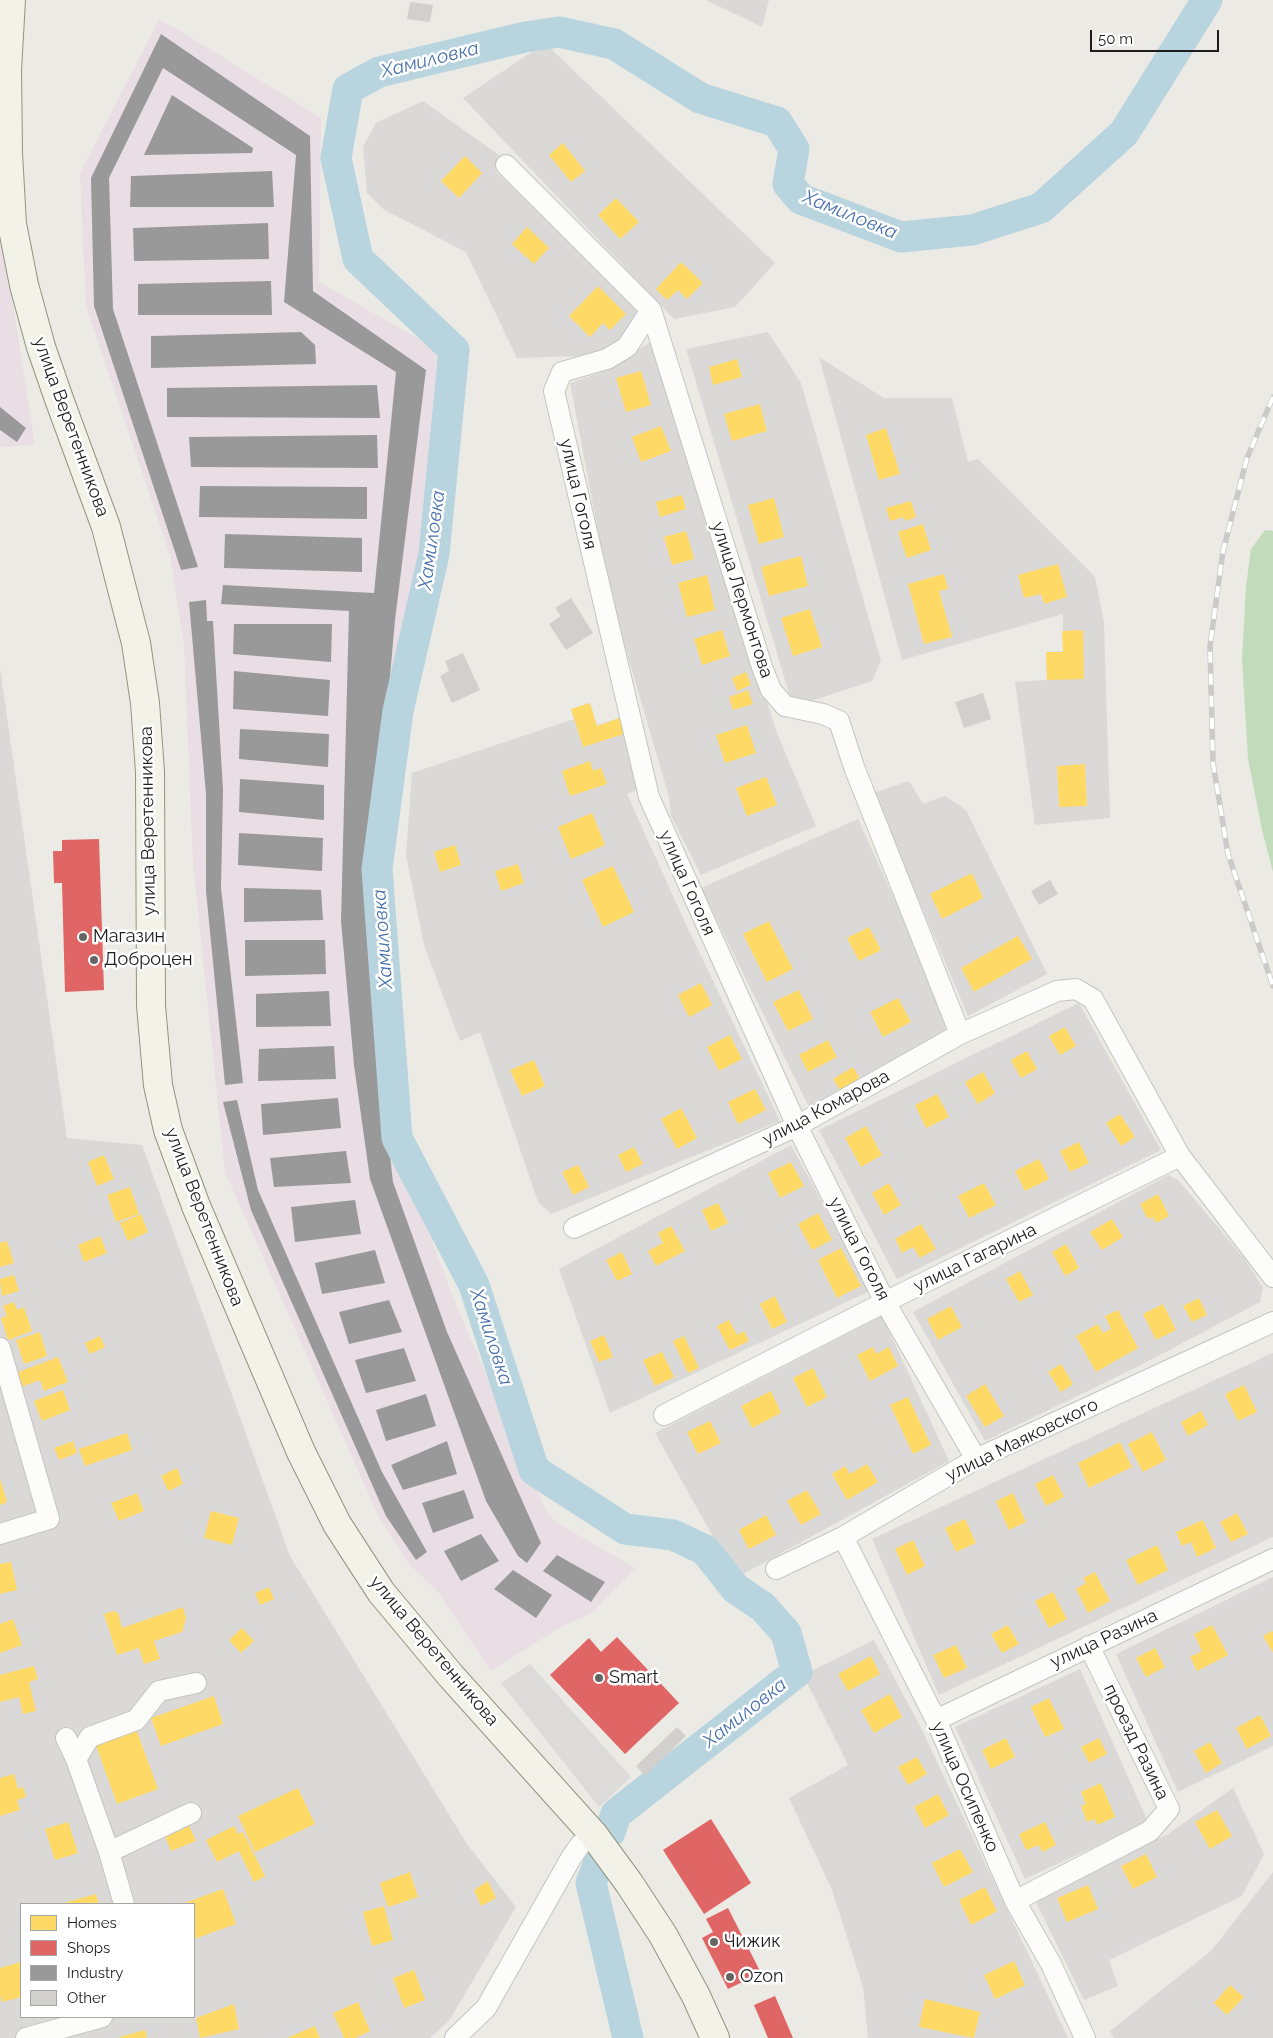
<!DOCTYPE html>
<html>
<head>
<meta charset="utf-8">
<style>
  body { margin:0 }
  #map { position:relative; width:1273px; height:2038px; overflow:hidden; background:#ebeae5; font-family:Raleway,sans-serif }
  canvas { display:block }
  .legend { position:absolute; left:20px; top:1903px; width:175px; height:115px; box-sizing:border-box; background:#fff; border:1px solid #a5a5a5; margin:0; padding:6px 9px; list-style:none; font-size:15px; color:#1d1d1d }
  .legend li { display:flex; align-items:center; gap:10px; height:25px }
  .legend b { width:25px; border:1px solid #a5a5a5 }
  .scale { position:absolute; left:1090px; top:30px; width:129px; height:22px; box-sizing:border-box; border:2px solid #1d1d1d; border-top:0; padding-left:6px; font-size:15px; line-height:18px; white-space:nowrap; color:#1d1d1d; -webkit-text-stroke:4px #fff; paint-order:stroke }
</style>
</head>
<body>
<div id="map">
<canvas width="1273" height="2038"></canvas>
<ul class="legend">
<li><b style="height:14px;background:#ffd966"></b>Homes</li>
<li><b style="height:14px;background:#e06666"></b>Shops</li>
<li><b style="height:14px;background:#999"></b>Industry</li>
<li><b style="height:14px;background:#d2d0cc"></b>Other</li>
</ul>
<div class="scale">50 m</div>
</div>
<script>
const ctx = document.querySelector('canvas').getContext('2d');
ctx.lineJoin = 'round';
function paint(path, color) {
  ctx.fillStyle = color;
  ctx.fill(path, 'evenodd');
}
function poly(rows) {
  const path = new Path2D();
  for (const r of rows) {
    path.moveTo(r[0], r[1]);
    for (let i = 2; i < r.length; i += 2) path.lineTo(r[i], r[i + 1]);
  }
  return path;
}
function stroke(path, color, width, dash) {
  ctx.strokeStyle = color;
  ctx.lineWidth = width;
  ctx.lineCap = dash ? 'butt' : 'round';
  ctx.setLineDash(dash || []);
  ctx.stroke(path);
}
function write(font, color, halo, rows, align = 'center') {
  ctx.font = font + ' Raleway,sans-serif';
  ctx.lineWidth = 5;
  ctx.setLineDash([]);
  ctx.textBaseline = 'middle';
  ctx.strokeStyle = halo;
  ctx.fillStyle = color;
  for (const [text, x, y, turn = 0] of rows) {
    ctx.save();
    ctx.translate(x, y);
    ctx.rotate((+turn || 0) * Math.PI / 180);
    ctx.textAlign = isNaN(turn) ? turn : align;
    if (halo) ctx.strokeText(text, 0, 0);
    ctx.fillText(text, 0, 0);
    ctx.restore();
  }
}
paint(poly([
  [706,0,769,0,762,27],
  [545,43,775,263,735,307,674,319,463,98],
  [423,101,499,155,495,171,637,305,633,323,609,350,585,356,517,358,466,252,383,209,367,193,363,147,376,123],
  [768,332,801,383,881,661,872,681,805,703,791,700,686,349],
  [650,342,777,733,816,826,701,875,671,816,669,797,610,595,570,383,608,370],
  [819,357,884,398,952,398,968,462,978,459,1095,577,1104,623,1110,818,1035,825,1015,682,1047,680,1046,652,1063,651,1063,614,902,660],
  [0,668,67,1138,142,1145,290,1556,467,1844,516,1907,449,2021,430,2038,0,2038],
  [21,1904,194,1904,194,2017,21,2017],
  [590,703,597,725,622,717,637,790,627,794,682,916,780,1121,551,1214,538,1202,480,1032,460,1041,424,945,406,855,412,773,574,719,571,709],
  [909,781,923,804,945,796,966,810,1047,974,968,1016,873,793],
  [858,819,927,971,945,1020,945,1031,809,1107,701,888],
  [1079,1003,1161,1150,897,1279,819,1130],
  [791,1145,870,1291,610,1413,559,1269],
  [1169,1175,1179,1181,1244,1258,1263,1288,1260,1302,1143,1364,985,1441,913,1312],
  [882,1316,949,1461,736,1578,655,1433],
  [1273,1353,1273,1537,939,1695,872,1539],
  [1273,1577,1273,1746,1178,1792,1116,1654],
  [874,1640,920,1726,1068,2038,868,2038,863,1987,832,1890,789,1798,848,1765,803,1675],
  [1080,1669,1148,1822,1025,1879,955,1727],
  [1233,1788,1264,1854,1242,1896,1109,1960,1118,1986,1084,2000,1035,1900,1104,1864,1168,1834],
  [1273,1872,1273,2038,1114,2038,1110,2031,1211,1951]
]), '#dad9d7');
paint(poly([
  [159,20,177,29,321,118,319,282,440,351,413,609,402,656,373,902,385,1066,394,1141,458,1310,547,1513,559,1524,635,1568,591,1614,562,1626,491,1671,438,1592,410,1565,379,1517,225,1172,193,862,184,645,170,555,86,306,80,173],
  [0,223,35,445,0,447]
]), '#e9dee3');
paint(poly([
  [1265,530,1273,531,1273,872,1262,830,1248,759,1242,659,1246,587,1251,549]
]), '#c2dbba');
paint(poly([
  [530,1664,631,1777,599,1807,501,1683]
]), '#dcdbd9');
paint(poly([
  [563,143,585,171,571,182,549,155],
  [465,156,482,173,459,198,441,181],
  [616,198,639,222,620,239,598,215],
  [527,227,549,248,534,264,512,244],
  [681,262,703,283,687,299,678,290,667,300,656,289],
  [598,286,626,314,610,330,603,323,590,337,569,316],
  [737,359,742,377,713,385,709,367],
  [641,371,651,405,626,412,616,378],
  [760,404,767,431,732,441,724,414],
  [661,426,671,451,641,462,632,437],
  [886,428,900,474,879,480,866,435],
  [682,495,686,509,660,517,656,502],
  [774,498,784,537,759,544,748,505],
  [911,501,916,517,905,521,904,517,890,521,886,508],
  [923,524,931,550,907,558,898,532],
  [686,531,694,559,672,565,664,537],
  [801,556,808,586,769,596,761,567],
  [1058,564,1067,597,1044,604,1041,594,1024,598,1018,575],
  [944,574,948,589,939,591,952,637,924,644,908,584],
  [707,575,715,610,687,617,678,583],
  [810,609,822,647,793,656,781,618],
  [722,630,730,656,702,665,694,639],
  [1083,630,1084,679,1047,680,1046,652,1063,652,1062,631],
  [746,672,751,685,737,691,732,678],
  [748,690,753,704,733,710,729,697],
  [590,703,597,726,622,717,627,733,583,747,571,709],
  [747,725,756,753,725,763,716,735],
  [590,761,593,771,601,768,607,784,570,796,562,771],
  [1085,764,1087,806,1059,807,1057,766],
  [766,777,777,805,747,816,736,788],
  [592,813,605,845,571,859,558,827],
  [455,845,461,865,440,872,434,852],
  [518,864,524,883,501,891,495,871],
  [613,866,634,912,603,927,582,880],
  [972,873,983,898,942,919,930,894],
  [769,921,793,969,767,982,743,934],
  [869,927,881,950,859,961,847,938],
  [1018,936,1032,959,974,992,961,968],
  [701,983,712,1005,689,1017,678,995],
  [799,990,813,1019,788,1031,773,1002],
  [898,998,911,1022,883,1037,870,1012],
  [1065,1027,1076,1046,1060,1055,1049,1036],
  [730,1035,742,1059,719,1071,707,1047],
  [828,1040,837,1057,808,1072,799,1055],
  [1027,1051,1037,1069,1021,1078,1011,1060],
  [534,1060,545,1086,522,1096,510,1070],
  [853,1067,860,1079,840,1090,833,1079],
  [983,1072,995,1093,978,1104,965,1082],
  [755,1089,766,1110,738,1124,728,1102],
  [937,1094,949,1117,926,1128,915,1105],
  [681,1108,697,1138,677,1149,661,1119],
  [1120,1114,1135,1137,1121,1146,1106,1123],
  [866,1126,882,1155,861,1167,845,1138],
  [1079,1142,1089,1163,1070,1172,1060,1151],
  [634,1147,643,1164,626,1172,618,1155],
  [104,1155,114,1179,97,1186,88,1162],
  [1039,1159,1049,1179,1025,1191,1015,1171],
  [791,1162,804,1186,780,1198,768,1173],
  [578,1165,589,1187,573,1195,562,1172],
  [889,1183,901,1205,884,1215,872,1193],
  [984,1183,996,1205,969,1218,958,1196],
  [130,1187,139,1214,116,1222,107,1195],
  [1158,1194,1169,1216,1156,1223,1153,1217,1148,1219,1140,1204],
  [718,1203,728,1223,711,1231,702,1210],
  [818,1213,832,1240,812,1250,798,1224],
  [141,1214,148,1232,128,1241,120,1223],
  [1112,1219,1123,1237,1102,1250,1090,1232],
  [921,1224,936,1249,920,1258,913,1247,902,1253,895,1239],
  [671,1226,685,1251,656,1266,648,1251,663,1243,658,1233],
  [100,1236,107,1253,84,1262,78,1245],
  [7,1241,14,1263,0,1267,0,1243],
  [1066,1244,1079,1268,1065,1276,1052,1252],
  [841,1248,861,1286,837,1298,818,1260],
  [622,1252,632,1274,617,1281,606,1260],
  [1020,1271,1033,1295,1019,1302,1006,1279],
  [14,1275,19,1291,2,1296,0,1279],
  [775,1296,787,1322,772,1329,760,1304],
  [1199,1298,1207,1315,1192,1322,1183,1306],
  [14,1302,17,1310,24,1307,32,1331,8,1340,1,1318,7,1316,3,1306],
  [1163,1304,1176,1330,1156,1340,1143,1314],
  [951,1306,962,1327,938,1340,927,1319],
  [1118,1310,1138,1348,1096,1372,1076,1336,1098,1324,1103,1333,1111,1329,1105,1316],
  [729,1320,737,1335,744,1331,749,1341,730,1350,717,1326],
  [40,1332,47,1356,24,1364,16,1340],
  [604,1335,613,1357,599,1362,590,1341],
  [100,1336,105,1347,90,1354,85,1343],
  [684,1336,699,1368,688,1373,673,1341],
  [873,1347,876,1354,889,1347,898,1366,870,1381,857,1355],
  [662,1352,674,1377,655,1386,643,1360],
  [58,1357,68,1382,44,1391,40,1380,21,1387,16,1373],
  [1061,1364,1073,1384,1061,1392,1048,1372],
  [813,1368,827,1397,807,1407,793,1378],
  [985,1384,1004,1416,985,1427,966,1396],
  [1244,1385,1257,1412,1238,1421,1225,1394],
  [63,1390,70,1410,42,1421,34,1401],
  [771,1391,781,1413,752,1428,741,1406],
  [908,1397,931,1445,913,1454,890,1405],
  [1201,1411,1208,1425,1188,1436,1181,1422],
  [710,1421,721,1443,698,1454,687,1432],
  [1152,1432,1166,1460,1143,1472,1128,1444],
  [127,1433,132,1450,85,1466,79,1449],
  [73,1441,77,1453,59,1460,54,1448],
  [1120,1442,1132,1467,1089,1488,1078,1463],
  [867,1464,878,1482,847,1500,832,1474,845,1466,850,1474],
  [177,1468,183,1484,168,1491,161,1476],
  [1053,1475,1064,1497,1046,1506,1035,1484],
  [0,1479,7,1502,0,1505],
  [807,1490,821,1514,801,1525,787,1501],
  [137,1493,144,1511,119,1521,111,1503],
  [1013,1493,1026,1522,1009,1530,996,1501],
  [211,1511,239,1518,232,1545,204,1538],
  [1237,1513,1248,1534,1231,1542,1220,1522],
  [766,1515,776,1535,749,1549,739,1530],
  [965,1519,976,1543,956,1552,945,1528],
  [1203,1520,1216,1548,1197,1557,1191,1542,1182,1546,1176,1532],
  [913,1540,925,1566,907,1575,895,1549],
  [1157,1545,1168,1570,1138,1585,1126,1560],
  [11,1562,17,1590,0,1594,0,1564],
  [1095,1572,1110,1601,1088,1613,1076,1589,1086,1583,1083,1578],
  [269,1587,274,1599,260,1605,255,1593],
  [1053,1592,1067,1619,1049,1628,1035,1601],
  [183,1607,186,1618,182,1632,154,1641,160,1659,144,1664,139,1648,117,1655,104,1614,113,1611,118,1613,122,1628],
  [13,1619,22,1645,0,1653,0,1624],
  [1008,1625,1019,1644,1002,1653,991,1634],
  [1212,1625,1228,1655,1197,1671,1190,1657,1202,1651,1194,1634],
  [242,1628,254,1641,241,1653,229,1640],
  [1273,1631,1273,1653,1263,1636],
  [956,1645,967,1668,944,1678,933,1655],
  [1155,1648,1165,1667,1146,1677,1136,1658],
  [871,1656,880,1674,848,1691,838,1674],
  [34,1666,38,1679,29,1682,36,1711,23,1714,19,1697,0,1702,0,1675],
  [890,1694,902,1717,874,1733,861,1710],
  [214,1696,223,1724,161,1746,151,1718],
  [1049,1698,1064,1729,1045,1737,1031,1707],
  [1260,1715,1271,1736,1247,1749,1236,1728],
  [135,1726,158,1789,117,1804,94,1740],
  [1006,1738,1015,1757,991,1769,982,1750],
  [1099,1738,1107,1754,1089,1763,1081,1747],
  [1210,1742,1222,1763,1206,1773,1194,1751],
  [917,1757,927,1774,908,1785,898,1767],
  [14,1774,18,1789,23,1787,26,1797,17,1800,20,1810,0,1816,0,1778],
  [1101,1783,1115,1817,1097,1825,1095,1819,1087,1822,1081,1806,1086,1804,1081,1792],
  [298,1788,315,1824,255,1852,238,1816],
  [938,1794,949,1815,925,1828,914,1807],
  [1217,1810,1232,1836,1210,1849,1195,1822],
  [68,1822,78,1853,55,1860,45,1829],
  [1045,1822,1056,1845,1042,1852,1039,1845,1026,1850,1019,1834],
  [189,1825,196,1841,171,1851,165,1836],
  [234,1826,238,1834,243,1832,265,1876,254,1882,239,1851,217,1862,206,1840],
  [960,1849,973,1872,944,1887,932,1863],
  [1146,1854,1157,1877,1133,1889,1121,1866],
  [410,1872,418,1897,388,1907,380,1883],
  [488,1881,496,1898,481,1906,474,1890],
  [1088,1885,1098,1909,1067,1922,1057,1898],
  [985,1887,997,1911,971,1925,959,1900],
  [223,1889,236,1924,194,1939,194,1904,182,1904],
  [96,1894,99,1904,60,1904],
  [384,1906,393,1940,372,1946,363,1912],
  [1014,1961,1025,1985,995,1999,984,1975],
  [21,1962,21,1997,2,2002,0,1995,0,1968],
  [414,1970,425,2000,404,2008,393,1978],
  [1230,1985,1244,1997,1227,2015,1214,2003],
  [925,1999,980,2012,974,2038,919,2027],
  [358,2002,370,2031,355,2038,344,2038,333,2013],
  [234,2004,239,2029,200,2038,196,2018],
  [315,2026,320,2038,287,2038],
  [145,2030,147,2038,120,2038,120,2037]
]), '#ffd966');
paint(poly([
  [99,839,104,990,65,992,62,883,54,883,53,851,62,851,62,840],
  [617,1637,679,1703,625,1754,550,1675,589,1638,601,1652],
  [711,1819,751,1883,704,1914,663,1850],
  [728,1908,761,1973,728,1989,702,1938,713,1932,706,1919],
  [775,1996,793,2038,768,2038,754,2005]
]), '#e06666');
paint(poly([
  [161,34,310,136,313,291,426,370,395,620,369,911,375,1024,393,1182,447,1332,541,1543,527,1563,518,1556,486,1501,370,1179,354,1065,341,921,349,611,221,604,223,585,374,593,396,372,284,302,296,155,163,68,109,178,113,309,198,567,181,570,94,306,91,178],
  [172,95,253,148,252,153,144,155],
  [272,171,274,207,130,207,131,176],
  [268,223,269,259,134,261,133,228],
  [271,281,272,315,138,315,138,284],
  [301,332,315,345,316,364,151,368,151,336],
  [377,385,380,418,167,417,167,388],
  [0,407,26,428,17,442,0,430],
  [377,435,378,468,191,467,189,437],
  [200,486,367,487,367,519,199,517],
  [225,534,362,538,362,572,224,568],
  [206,600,207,621,213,621,223,790,221,888,243,1083,225,1085,206,891,206,794,189,602],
  [234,624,332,624,331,662,233,654],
  [234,671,330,680,328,716,233,709],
  [240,729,329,734,328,767,239,759],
  [240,779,324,785,324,820,239,812],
  [239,833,323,838,322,871,238,865],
  [244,888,321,890,323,920,244,922],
  [245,940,325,940,326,974,245,976],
  [329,991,331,1026,256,1027,256,994],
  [334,1046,336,1079,258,1081,259,1049],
  [338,1098,341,1128,263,1135,261,1104],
  [237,1100,258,1190,382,1472,427,1552,416,1560,386,1516,251,1210,223,1102],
  [346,1151,351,1183,274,1187,270,1158],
  [355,1200,361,1234,295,1242,291,1207],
  [375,1250,385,1283,322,1294,315,1263],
  [389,1300,402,1332,349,1344,339,1312],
  [404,1348,416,1381,366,1393,355,1360],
  [426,1394,436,1426,386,1441,376,1410],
  [447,1441,457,1474,403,1490,391,1465],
  [464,1490,474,1518,433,1533,422,1503],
  [481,1534,499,1561,461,1581,444,1551],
  [557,1555,605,1582,591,1602,543,1571],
  [513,1570,552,1595,536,1618,494,1589]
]), '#999');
stroke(poly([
  [610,1832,616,1814,797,1672,786,1633,763,1607,736,1589,705,1550,673,1535,625,1529,534,1470,474,1285,397,1138,377,869,398,711,434,554,454,350,358,259,336,158,348,89,379,72,525,37,559,32,614,44,700,98,777,122,794,149,788,184,801,199,901,237,972,230,1041,208,1124,133,1207,0],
  [598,1865,591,1883,628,2038]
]), '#b8d4df', 31);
paint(poly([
  [410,2,433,5,430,22,407,19],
  [571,598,593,633,566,650,549,624,561,616,555,608],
  [463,653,480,690,452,703,440,676,449,671,445,661],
  [983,693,991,719,964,728,955,702],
  [1050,880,1058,894,1039,905,1031,891],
  [677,1727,686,1736,645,1776,636,1766]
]), '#d2d0cc');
const minor = poly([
  [506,165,651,310,762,667,771,690,785,706,823,714,839,721,854,767,960,1034],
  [651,310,627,347,607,359,562,372,554,391,649,797,797,1126,885,1302,976,1459],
  [574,1228,797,1126,960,1034,1057,991,1076,989,1093,999,1180,1156,1273,1277],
  [0,1348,49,1519,0,1534],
  [664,1415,885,1302,1180,1156],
  [843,1537,936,1720,1015,1901,1051,1964,1085,2038],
  [776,1569,843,1537,976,1459,1273,1322],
  [936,1720,1273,1559],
  [66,1738,76,1759,109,1852,124,1904],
  [76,1759,90,1737,136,1720,159,1691,196,1683],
  [109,1852,191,1813],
  [1015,1901,1150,1831,1169,1809,1089,1646],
  [26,2038,102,2017],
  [455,2038,486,2008,571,1858,580,1845,593,1834]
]);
const secondary = poly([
  [11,0,7,70,8,153,12,224,24,285,41,347,59,399,106,527,136,643,145,703,150,772,151,1006,158,1085,168,1130,196,1206,301,1452,337,1524,381,1592,451,1676,593,1834,629,1883,663,1935,696,1996,715,2038]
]);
stroke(minor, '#c4c4c1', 22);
stroke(secondary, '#91957d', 30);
stroke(minor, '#fcfcfb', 20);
stroke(secondary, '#f2f2e9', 28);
const rail = poly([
  [1273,397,1247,458,1223,551,1210,646,1213,763,1228,854,1273,986]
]);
stroke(rail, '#cacac9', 5.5);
stroke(rail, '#fff', 4, [11]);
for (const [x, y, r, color] of [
  [83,937,5,"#656563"],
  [94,960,5,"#656563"],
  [599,1678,5,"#656563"],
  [714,1942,5,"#656563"],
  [730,1977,5,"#656563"]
]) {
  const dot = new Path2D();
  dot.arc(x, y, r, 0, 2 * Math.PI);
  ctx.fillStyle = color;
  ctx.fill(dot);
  stroke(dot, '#fff', 2);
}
write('18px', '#1d1d1d', '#fff', [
  ["улица Веретенникова",71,427,70],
  ["улица Гоголя",578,494,77],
  ["улица Лермонтова",742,600,72],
  ["улица Веретенникова",148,821,-91],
  ["улица Гоголя",687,883,66],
  ["улица Комарова",826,1108,-28],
  ["улица Веретенникова",204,1217,69],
  ["улица Гоголя",859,1249,63],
  ["улица Гагарина",975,1258,-26],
  ["улица Маяковского",1022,1440,-26],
  ["улица Разина",1104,1639,-25],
  ["улица Веретенникова",434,1651,50],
  ["проезд Разина",1136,1742,64],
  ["улица Осипенко",965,1787,66]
]);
write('18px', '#1d1d1d', '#fff', [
  ["Магазин",93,937],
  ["Доброцен",104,960],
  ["Smart",609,1678],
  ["Чижик",724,1942],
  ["Ozon",740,1977]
], 'left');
write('italic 19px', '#4971ad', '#fff', [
  ["Хамиловка",430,60,-14],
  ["Хамиловка",850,215,22],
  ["Хамиловка",432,540,-82],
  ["Хамиловка",383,939,-94],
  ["Хамиловка",491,1337,72],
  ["Хамиловка",745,1713,-38]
]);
</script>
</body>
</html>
